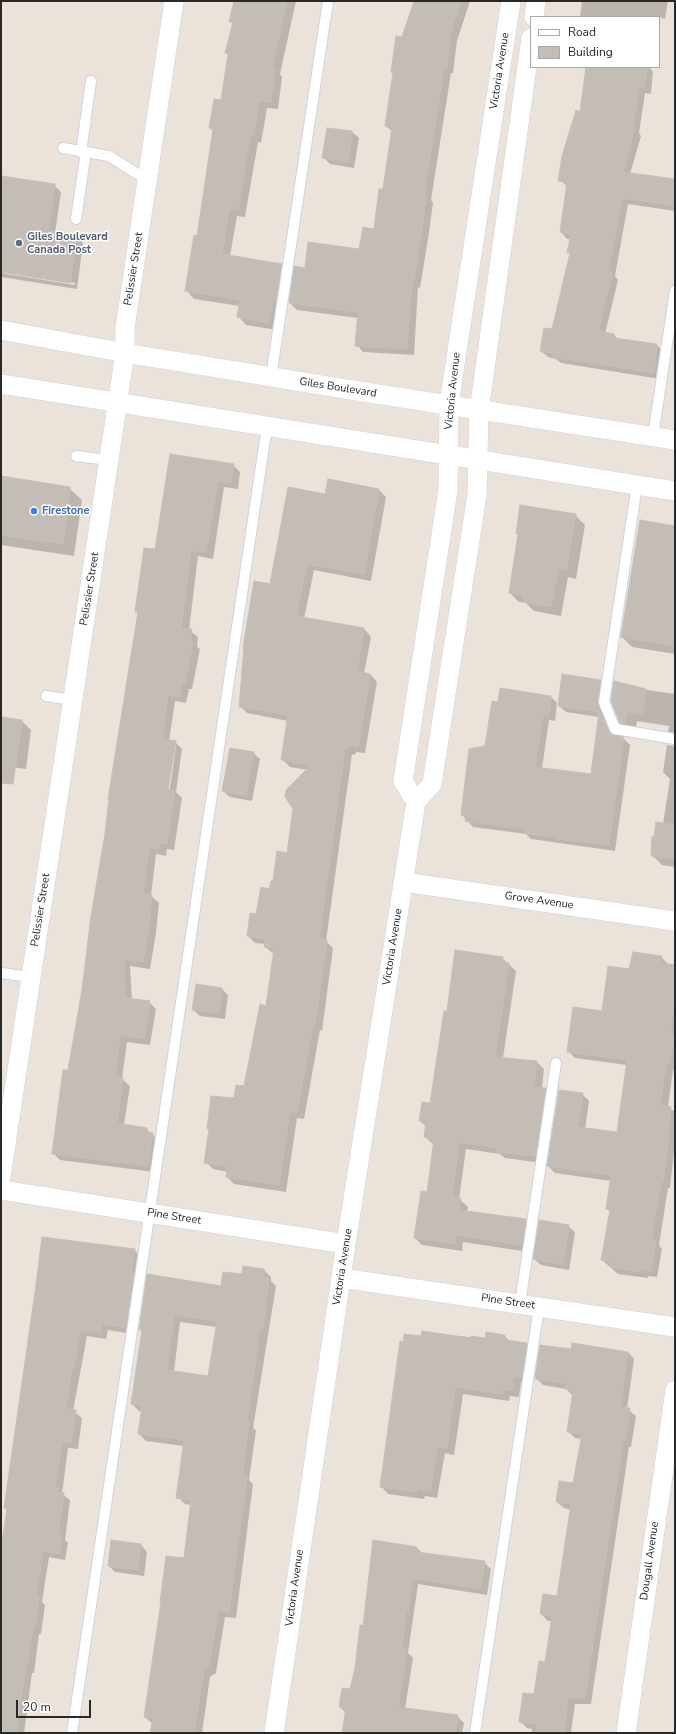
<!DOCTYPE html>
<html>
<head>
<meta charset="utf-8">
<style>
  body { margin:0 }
  #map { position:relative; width:676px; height:1734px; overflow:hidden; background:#ebe3d9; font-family:"Nunito Sans",sans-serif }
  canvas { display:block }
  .frame { position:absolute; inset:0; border:2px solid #282828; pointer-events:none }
  .legend { position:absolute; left:530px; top:16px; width:130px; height:52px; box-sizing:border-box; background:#fff; border:1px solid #a9a9a9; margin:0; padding:5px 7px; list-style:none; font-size:12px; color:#282828 }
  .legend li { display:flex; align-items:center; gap:8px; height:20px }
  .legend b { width:20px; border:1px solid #a9a9a9 }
  .scale { position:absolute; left:16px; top:1700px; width:75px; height:18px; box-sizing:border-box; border:2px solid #282828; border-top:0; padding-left:5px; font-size:12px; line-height:14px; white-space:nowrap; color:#282828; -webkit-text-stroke:3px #fff; paint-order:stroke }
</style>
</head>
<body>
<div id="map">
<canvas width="676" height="1734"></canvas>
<div class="frame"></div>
<ul class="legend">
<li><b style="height:5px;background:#fff"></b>Road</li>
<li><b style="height:11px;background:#c3bdb6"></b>Building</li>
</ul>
<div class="scale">20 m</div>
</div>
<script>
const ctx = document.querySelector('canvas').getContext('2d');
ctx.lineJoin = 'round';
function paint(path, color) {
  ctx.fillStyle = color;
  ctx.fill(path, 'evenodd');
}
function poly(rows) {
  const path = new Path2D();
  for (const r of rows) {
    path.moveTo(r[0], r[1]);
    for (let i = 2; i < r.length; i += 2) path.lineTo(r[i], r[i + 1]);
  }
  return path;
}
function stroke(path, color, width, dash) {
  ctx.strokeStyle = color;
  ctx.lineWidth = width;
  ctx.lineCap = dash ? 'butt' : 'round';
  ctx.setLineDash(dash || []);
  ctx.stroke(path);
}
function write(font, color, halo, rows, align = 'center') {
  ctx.font = font + ' "Nunito Sans",sans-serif';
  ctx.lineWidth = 3;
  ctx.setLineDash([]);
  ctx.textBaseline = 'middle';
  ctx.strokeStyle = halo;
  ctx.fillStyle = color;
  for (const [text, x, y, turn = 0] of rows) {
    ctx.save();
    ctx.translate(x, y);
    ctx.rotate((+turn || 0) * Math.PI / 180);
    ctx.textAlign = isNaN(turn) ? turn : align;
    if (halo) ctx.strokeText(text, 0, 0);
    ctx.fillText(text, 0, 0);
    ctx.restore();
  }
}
paint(poly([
  [235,1,296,1,280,74,282,77,278,109,267,108,261,143,258,142,245,217,237,216,230,256,281,265,289,272,277,330,246,325,239,317,240,306,194,299,187,291,198,237,214,132,210,128,222,101,229,55,226,53,233,24,230,21],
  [415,1,470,1,457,41,453,73,451,73,431,200,433,203,428,239,420,288,418,287,414,355,363,352,357,345,358,318,297,310,290,303,306,269,360,250,375,230,393,132,386,126,394,73,392,71],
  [582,1,668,1,665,19,659,17,644,16,580,17],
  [588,67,649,67,653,72,651,94,645,93,639,133,641,136,630,174,675,180,675,211,628,204,615,276,618,280,605,334,614,335,619,340,657,345,663,352,660,379,561,363,556,359,548,357,541,351,552,330,571,254,568,252,571,239,567,239,561,232,568,187,560,180,581,113],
  [328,129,352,132,359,138,354,168,330,164,324,158],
  [1,177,54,185,61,192,55,233,77,236,83,243,77,289,1,277,1,273,75,285,75,283,1,271],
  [171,455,233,465,240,472,238,489,224,487,213,559,198,556,189,630,198,637,197,647,200,649,192,689,189,689,186,703,175,701,169,741,175,742,182,749,176,792,182,798,174,850,167,849,166,856,156,854,151,896,159,903,156,933,150,969,130,966,132,1000,149,1002,156,1009,150,1045,127,1042,122,1079,130,1086,124,1125,146,1129,160,1141,155,1172,60,1160,53,1153,83,990,139,614,136,611,156,550],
  [174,746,176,746,169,794,167,794],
  [1,477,69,488,82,500,74,556,1,545],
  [379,490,386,497,371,581,314,570,304,619,364,629,371,637,364,674,370,674,377,682,365,753,356,752,355,755,352,754,326,941,333,948,322,1031,320,1030,304,1119,297,1118,286,1192,234,1184,227,1177,228,1172,213,1169,206,1162,210,1130,208,1128,245,1087,266,1007,274,954,265,947,265,944,255,943,248,936,288,854,308,770,290,767,282,759,288,721,247,713,240,706,271,585,326,496],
  [575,515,585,525,576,579,568,577,561,616,534,611,526,603,519,602,510,593,519,536,517,534],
  [675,526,675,654,632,647,622,637],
  [600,681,607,687,604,712,614,736,623,738,630,745,615,851,531,839,526,834,473,827,462,815,486,747,499,703,551,697,557,703,555,721,549,720,542,769,592,775,599,717,566,712,559,706],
  [615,683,630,685,633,688,675,694,675,737,668,731,669,726,637,721,635,733,631,733,620,723],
  [1,718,22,721,31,730,26,769,1,766],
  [667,745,675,746,675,867,662,865,652,855,655,838,663,824,670,779,663,772],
  [253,753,260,759,252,801,230,797,223,791],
  [661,957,669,965,675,966,675,1070,673,1070,668,1107,675,1112,675,1142,670,1188,668,1188,659,1245,662,1249,657,1277,648,1276,648,1278,618,1274,602,1260,610,1212,607,1209,611,1181,555,1173,548,1166,582,1094,589,1101,585,1129,618,1133,627,1065,575,1058,568,1051,602,1013,630,970],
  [502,958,516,971,503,1058,537,1062,544,1069,542,1089,545,1089,552,1096,542,1163,505,1158,500,1154,466,1149,459,1199,468,1207,467,1212,526,1220,533,1228,529,1252,463,1242,462,1251,422,1245,415,1238,427,1193,434,1145,425,1137,427,1127,420,1121,431,1104,448,1013],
  [222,989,228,995,225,1019,200,1016,193,1010],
  [568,1226,575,1232,569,1270,541,1265,534,1259],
  [134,1250,141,1257,132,1334,108,1330,106,1339,87,1336,73,1411,82,1418,78,1449,68,1448,62,1494,70,1500,65,1540,68,1543,65,1560,49,1557,42,1602,45,1605,41,1634,39,1634,34,1673,32,1673,24,1733,1,1733,1,1555,8,1511,5,1508,37,1286],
  [264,1270,271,1277,271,1281,276,1286,253,1428,256,1430,249,1480,253,1484,236,1618,225,1617,216,1673,210,1677,202,1733,152,1733,153,1724,145,1717,185,1559,191,1505,185,1504,178,1497,184,1446,146,1441,139,1434,142,1411,139,1411,132,1404,142,1332,140,1329,243,1276],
  [180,1322,217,1327,209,1377,174,1372],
  [423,1332,486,1339,505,1336,510,1342,526,1344,534,1352,529,1384,521,1382,519,1397,510,1396,509,1401,463,1394,454,1455,445,1453,437,1498,425,1496,424,1499,388,1494,381,1486,404,1343,422,1337],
  [572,1350,628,1352,634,1359,627,1409,636,1416,631,1447,629,1447,591,1704,575,1704,571,1733,532,1733,532,1729,527,1728,520,1721,535,1695,546,1663,552,1621,548,1621,541,1614,558,1597,571,1510,564,1508,557,1502,574,1485,582,1439,575,1438,568,1431,573,1396,566,1389,543,1385,536,1378],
  [141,1545,147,1552,144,1576,115,1572,109,1566],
  [416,1547,422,1553,484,1562,491,1569,487,1595,418,1584,408,1653,413,1658,405,1709,457,1716,464,1723,462,1733,344,1733,347,1714,340,1707,351,1690,363,1627]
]), '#0003');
const building = poly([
  [234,1,287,1,272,68,275,68,271,102,259,101,254,136,250,135,238,210,229,209,222,254,282,264,276,301,273,301,269,323,237,317,240,300,185,291,194,235,197,236,213,129,209,128,214,99,221,100,228,54,225,53,233,22,229,22,234,1],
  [414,1,461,1,450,34,447,67,444,67,424,195,427,195,414,281,412,281,407,349,355,346,358,312,289,303,294,266,305,268,308,242,359,249,363,227,374,229,379,189,383,189,392,127,385,126,393,72,391,72,396,36,402,37,414,1],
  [586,67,647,67,644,88,639,87,633,127,635,128,623,172,675,179,675,206,622,198,608,272,612,273,598,331,614,334,614,338,657,344,654,373,553,357,554,353,540,351,544,328,552,329,570,253,567,252,571,234,560,232,567,182,558,181,562,156,576,110,580,112,586,67],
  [327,128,352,131,348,162,322,158,327,128],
  [1,176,55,184,48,231,77,235,70,283,1,272,1,176],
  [170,454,234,464,231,483,218,481,206,552,191,550,181,628,192,629,190,641,193,641,185,683,182,682,179,697,168,695,162,739,176,741,168,789,175,790,167,844,160,843,159,849,149,848,143,894,152,895,149,926,143,962,124,960,125,998,150,1001,144,1039,120,1035,115,1077,123,1078,117,1123,147,1128,147,1132,153,1133,148,1166,52,1154,63,1070,68,1070,82,990,91,916,105,834,109,799,108,799,138,612,135,612,144,548,155,549,170,454],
  [1,476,70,487,63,544,1,535,1,476],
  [328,479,379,489,364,574,307,564,296,616,364,628,357,671,370,674,358,747,349,745,348,748,345,748,319,939,327,940,319,997,315,1024,313,1024,297,1113,290,1111,279,1185,226,1177,227,1166,204,1163,209,1129,207,1129,211,1096,234,1098,236,1085,244,1086,260,1004,266,1006,274,949,264,947,265,939,247,936,250,913,256,914,261,887,269,889,271,881,273,881,277,851,287,853,293,809,285,797,286,790,311,765,281,760,288,715,239,707,244,647,243,647,254,581,270,584,288,487,325,494,328,479],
  [520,505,576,514,566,570,558,568,551,607,523,602,524,595,509,593,518,534,516,534,520,505],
  [640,520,675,526,675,646,621,637,640,520],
  [562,674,601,680,598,704,611,734,624,737,609,845,555,839,555,837,523,833,524,829,465,821,466,816,461,815,469,749,485,746,492,701,498,702,500,688,551,696,549,715,543,714,535,767,591,774,599,712,558,706,562,674],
  [614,681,646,689,642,714,627,712,625,724,620,723,611,701,614,681],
  [1,717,22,720,13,784,1,783,1,717],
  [230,748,254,752,246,795,222,791,230,748],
  [656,822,675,825,675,859,651,856,652,836,654,837,656,822],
  [455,950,503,957,502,962,509,963,495,1057,537,1061,534,1087,546,1088,535,1156,496,1152,497,1148,459,1142,452,1197,461,1198,459,1210,526,1219,522,1245,456,1235,455,1244,414,1238,421,1191,427,1192,434,1139,424,1137,426,1122,419,1121,422,1102,430,1103,444,1011,447,1011,455,950],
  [633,952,662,956,661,963,675,965,675,999,670,1034,674,1035,670,1063,666,1063,660,1105,671,1107,667,1138,669,1138,663,1182,661,1182,651,1240,656,1241,651,1271,641,1269,641,1272,610,1267,611,1262,601,1260,610,1210,606,1209,611,1175,547,1166,559,1090,583,1093,578,1127,617,1132,627,1060,567,1052,573,1007,602,1011,608,966,629,969,633,952],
  [196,984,222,988,219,1013,192,1010,196,984],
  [539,1220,569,1225,563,1264,533,1259,539,1220],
  [42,1237,135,1249,131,1272,134,1272,126,1328,102,1324,100,1333,80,1330,74,1368,72,1368,66,1409,76,1410,71,1443,62,1442,55,1488,58,1488,57,1492,64,1493,58,1535,62,1536,59,1554,43,1551,36,1597,39,1597,35,1628,33,1628,27,1667,26,1667,16,1733,1,1733,1,1549,7,1509,4,1508,36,1285,42,1237],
  [243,1266,264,1269,263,1277,269,1278,263,1329,260,1328,247,1422,249,1422,242,1476,247,1476,229,1612,218,1610,209,1666,204,1670,194,1733,150,1733,153,1718,144,1717,161,1602,160,1602,166,1556,184,1558,191,1500,176,1498,184,1440,138,1434,142,1406,131,1404,142,1330,139,1330,147,1274,221,1286,223,1272,242,1274,243,1266],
  [174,1315,217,1321,208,1376,167,1370,174,1315],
  [422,1331,470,1338,471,1336,485,1338,486,1332,505,1335,504,1340,527,1343,522,1377,514,1376,512,1390,502,1389,502,1394,455,1387,447,1448,437,1447,430,1491,417,1489,417,1492,380,1487,400,1341,403,1342,404,1334,421,1336,422,1331],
  [572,1343,628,1352,620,1407,630,1408,625,1440,623,1440,585,1698,568,1697,564,1733,536,1733,537,1724,519,1722,523,1693,534,1694,539,1661,545,1662,552,1616,540,1614,543,1594,557,1596,571,1504,556,1502,559,1481,573,1483,582,1434,567,1432,573,1390,565,1389,566,1383,535,1379,540,1345,571,1349,572,1343],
  [111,1540,141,1544,138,1570,108,1566,111,1540],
  [373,1540,417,1547,416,1552,485,1561,480,1589,412,1578,408,1612,406,1612,402,1649,407,1650,398,1707,458,1715,455,1733,342,1733,346,1708,339,1707,342,1688,350,1689,355,1668,360,1625,363,1626,373,1540]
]);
paint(building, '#c3bdb6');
stroke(building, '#c6bfb3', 1);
const service = poly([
  [63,148,109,156,147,180],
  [81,152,91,81],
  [76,219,86,152],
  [271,377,328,1],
  [653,436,675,291],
  [76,456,109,460],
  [637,485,604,702,615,729,675,739],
  [46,696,73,700],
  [1,973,31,977],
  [520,1304,556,1063],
  [72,1733,267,426],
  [475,1733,539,1307]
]);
const minor = poly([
  [534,17,536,1],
  [1,330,125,353,364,392,675,440],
  [1,384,675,491],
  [416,802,403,781,448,490,449,406,455,364,511,1],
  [403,882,675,921],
  [1,1177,125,353,125,328,174,1],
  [1,1190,346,1244],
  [341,1278,675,1327],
  [274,1733,347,1237,416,802,432,784,477,495,479,411,531,38],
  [626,1733,675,1390]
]);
stroke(service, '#cfd2e1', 12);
stroke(minor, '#cfd2e1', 20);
stroke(service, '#fff', 10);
stroke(minor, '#fff', 19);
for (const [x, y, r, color] of [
  [19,243,4,"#5c6f8a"],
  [34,511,4,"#3f7fe0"]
]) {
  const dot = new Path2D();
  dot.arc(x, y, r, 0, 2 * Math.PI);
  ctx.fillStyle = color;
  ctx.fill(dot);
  stroke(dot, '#fff', 1.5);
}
write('11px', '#282828', '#fff', [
  ["Victoria Avenue",500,71,-81],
  ["Pelissier Street",134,269,-81],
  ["Giles Boulevard",338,388,9],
  ["Victoria Avenue",453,391,-84],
  ["Pelissier Street",90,589,-81],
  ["Grove Avenue",539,901,8],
  ["Pelissier Street",41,910,-81],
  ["Victoria Avenue",393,947,-81],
  ["Pine Street",174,1217,9],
  ["Victoria Avenue",343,1267,-81],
  ["Pine Street",508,1302,8],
  ["Dougall Avenue",650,1561,-82],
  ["Victoria Avenue",295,1588,-82]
]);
write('bold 11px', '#4e5e75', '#fff', [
  ["Giles Boulevard",27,237],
  ["Canada Post",27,250]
], 'left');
write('bold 11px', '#366cbe', '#fff', [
  ["Firestone",42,511]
], 'left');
</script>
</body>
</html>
